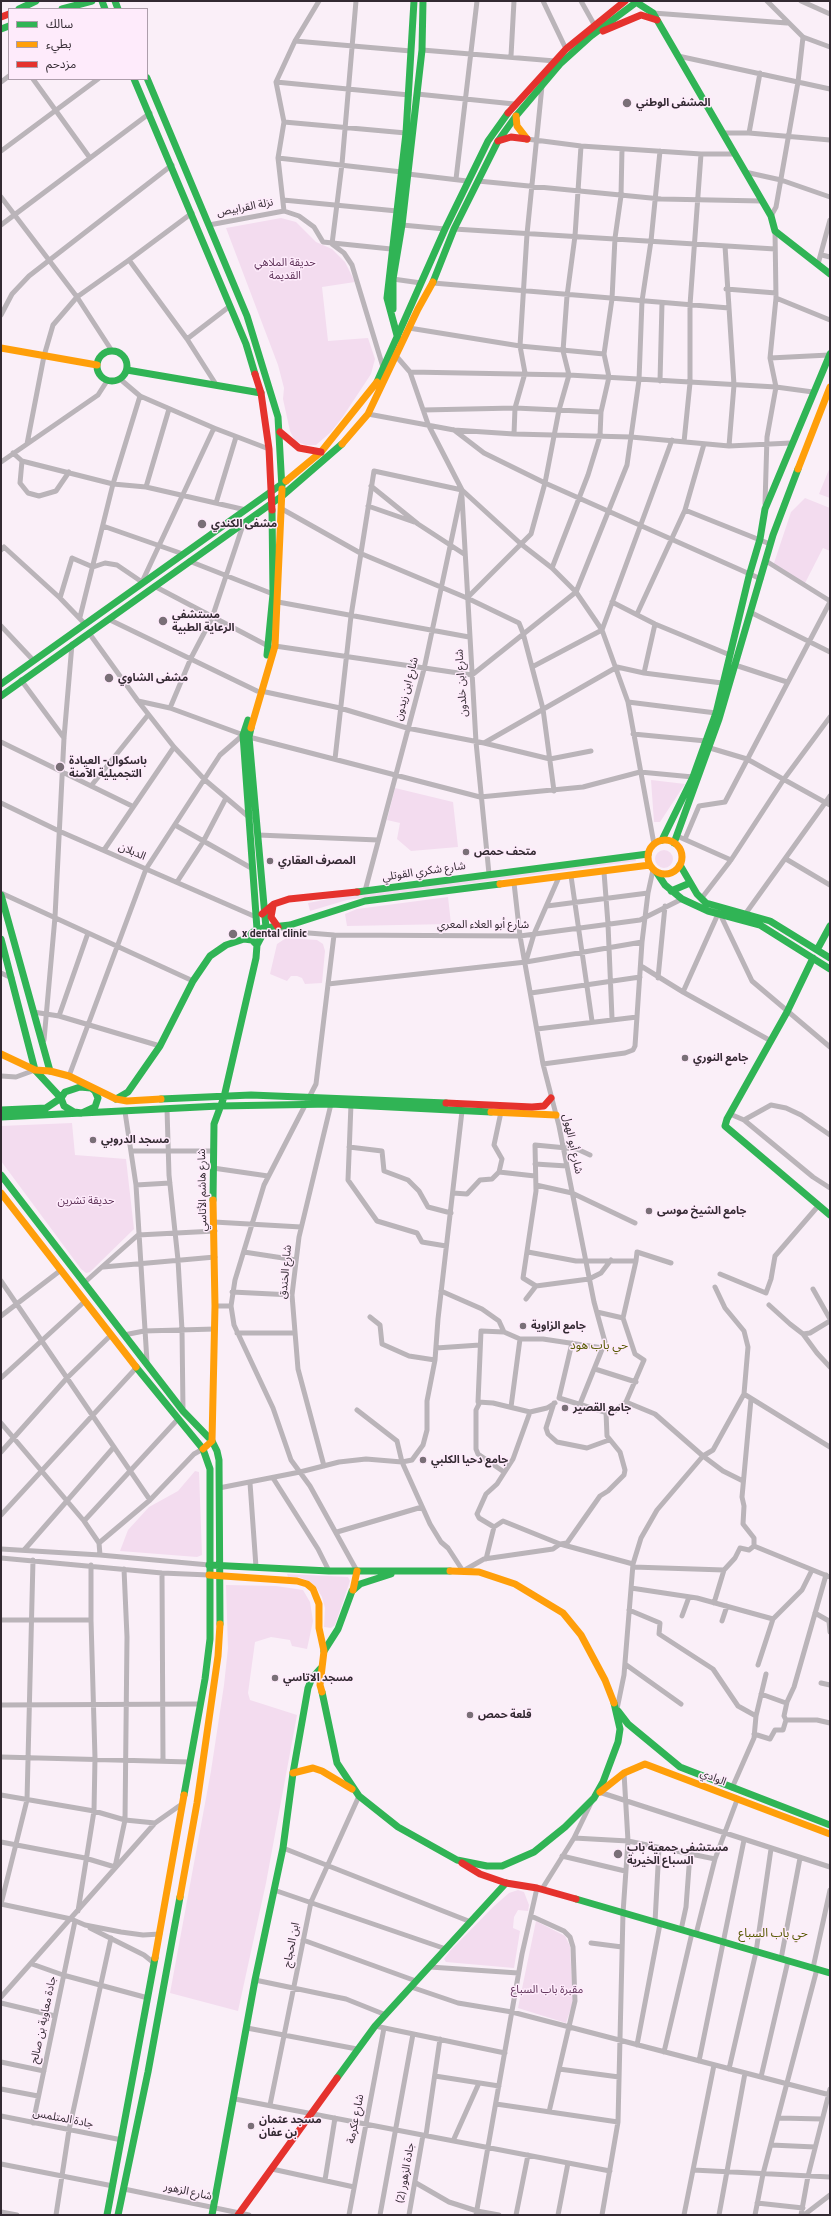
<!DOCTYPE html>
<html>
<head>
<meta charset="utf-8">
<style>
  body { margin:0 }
  #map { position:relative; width:831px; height:2216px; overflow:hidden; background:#faeff8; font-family:"Titillium Web","Noto Sans Arabic",sans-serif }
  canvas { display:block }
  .frame { position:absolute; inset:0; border:2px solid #332a32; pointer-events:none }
  .legend { position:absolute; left:8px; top:8px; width:140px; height:72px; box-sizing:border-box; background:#feebfb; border:1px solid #ad9eab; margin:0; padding:5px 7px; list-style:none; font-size:12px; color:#332a32 }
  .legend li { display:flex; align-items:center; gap:8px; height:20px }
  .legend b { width:20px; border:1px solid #ad9eab }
</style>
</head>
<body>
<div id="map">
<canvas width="831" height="2216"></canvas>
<div class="frame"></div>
<ul class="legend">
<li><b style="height:5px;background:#30b455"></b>سالك</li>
<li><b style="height:5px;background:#ff9f0a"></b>بطيء</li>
<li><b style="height:5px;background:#e5322d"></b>مزدحم</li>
</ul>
</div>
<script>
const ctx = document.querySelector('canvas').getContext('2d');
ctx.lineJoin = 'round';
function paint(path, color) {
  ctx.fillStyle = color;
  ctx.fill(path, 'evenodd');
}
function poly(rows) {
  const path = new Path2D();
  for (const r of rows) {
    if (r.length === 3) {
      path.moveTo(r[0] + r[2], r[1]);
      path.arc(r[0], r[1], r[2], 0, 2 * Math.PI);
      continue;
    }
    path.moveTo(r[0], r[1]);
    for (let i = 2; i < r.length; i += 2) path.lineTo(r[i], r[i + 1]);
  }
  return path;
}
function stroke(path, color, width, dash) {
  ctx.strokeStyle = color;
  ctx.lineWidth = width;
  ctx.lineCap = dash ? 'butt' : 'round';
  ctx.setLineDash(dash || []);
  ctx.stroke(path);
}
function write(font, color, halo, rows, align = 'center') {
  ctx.font = font + ' "Titillium Web","Noto Sans Arabic",sans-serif';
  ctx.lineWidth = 3;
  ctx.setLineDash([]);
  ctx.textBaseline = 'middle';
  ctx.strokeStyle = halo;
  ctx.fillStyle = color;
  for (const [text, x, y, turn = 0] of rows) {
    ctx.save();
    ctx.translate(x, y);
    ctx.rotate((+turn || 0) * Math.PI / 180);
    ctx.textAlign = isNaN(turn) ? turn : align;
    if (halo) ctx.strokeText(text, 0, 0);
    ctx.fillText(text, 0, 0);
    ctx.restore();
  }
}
paint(poly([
  [281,218,296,222,316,242,332,249,345,262,355,282,322,287,328,341,368,338,375,359,371,374,342,418,331,432,316,445,306,445,295,441,290,431,283,399,284,388,278,365,226,228],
  [830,467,830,498,819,494],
  [805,498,830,508,830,551,823,548,804,585,773,566,791,512],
  [651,780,685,784,660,822,654,822],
  [395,788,453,802,458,847,411,851,397,839,400,823,387,820],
  [664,859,9],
  [635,856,636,861,347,900,310,911,308,903,354,894],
  [448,897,451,924,347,926,345,914,357,909],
  [286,938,317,940,323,944,325,951,322,983,305,984,302,978,297,976,291,976,287,981,270,974,277,944],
  [72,1123,75,1155,126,1159,134,1229,90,1272,86,1273,81,1269,1,1161,1,1126],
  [195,1471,199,1472,202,1555,197,1557,120,1551,128,1530,149,1507,178,1491],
  [287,1574,348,1577,350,1581,335,1625,331,1628,324,1627,325,1608,322,1597,316,1587,308,1581,299,1577,288,1577],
  [226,1585,276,1586,303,1590,310,1602,313,1621,307,1649,292,1646,290,1640,271,1637,255,1642,248,1693,250,1700,297,1715,266,1883,238,2011,170,1993,211,1771,224,1685,228,1648],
  [518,1890,524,1892,529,1905,528,1911,518,1910,514,1917,513,1928,520,1931,514,1968,446,1962,444,1959,450,1951,493,1907,509,1893],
  [536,1921,565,1936,570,1946,573,2002,566,2023,518,2008]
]), '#f3dcef');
stroke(poly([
  [356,1,342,164,332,244,344,253,352,265,383,367],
  [543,1,566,49],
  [581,1,595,26],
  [767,1,803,37,830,47],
  [801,1,830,14],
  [653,13,787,23],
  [295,41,411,51],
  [422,50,555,61],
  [511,56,514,1],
  [678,56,830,89],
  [33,79,90,158],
  [1,82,9,76],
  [276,82,409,95],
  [417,94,514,104],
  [284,122,406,133],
  [723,133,749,133,830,140],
  [749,133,760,73],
  [527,139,581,146,701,154,733,154],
  [1,151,98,79],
  [278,158,402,172],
  [745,172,781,180,830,197],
  [408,174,467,181],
  [456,179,477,1],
  [478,181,661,199,762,201],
  [1,197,77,297,112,351],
  [283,200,397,211],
  [284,211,278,158,284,122,276,82,295,41,319,1],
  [771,216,776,207,798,82,803,37],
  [1,225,150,113],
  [209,225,284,211,299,216,314,227,323,242,391,249],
  [402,225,445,229],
  [454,229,775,249],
  [725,246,734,385,729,446],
  [822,255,830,257],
  [129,260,192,213],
  [818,264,830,220],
  [393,279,421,283],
  [433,283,729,308],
  [726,289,776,293],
  [776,298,830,320],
  [1,315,12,294,29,276,172,165],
  [409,328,520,346,604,354],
  [187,339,230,306],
  [397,357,410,372,428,424,462,490,521,544,552,568,576,592,602,630,628,702,654,844],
  [770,358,829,355],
  [410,372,569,375,776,387,813,392],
  [120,379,140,396,214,428,269,449],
  [660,381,662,303],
  [423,410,515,408,601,412],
  [368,414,454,430,514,434,631,437,729,446,791,443],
  [454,430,484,453,545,483,761,579],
  [514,434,515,408,525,373,520,346,527,234,542,86],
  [684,442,690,383,690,305,701,154],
  [27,444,44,356,53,325,77,297,129,260,187,339,217,386],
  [704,444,685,510,770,544],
  [13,453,22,461,113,484,146,487,246,510],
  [22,461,20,483,28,493,39,496,56,491,69,472],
  [1,462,98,395,107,381],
  [371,486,418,524,464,554],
  [146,487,169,409],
  [462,497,476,742,489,874],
  [216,503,236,437],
  [765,504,767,437,776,387,770,358,776,298,775,231],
  [368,506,414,522],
  [282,509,362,554,467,598,519,623,523,633,543,709,554,791],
  [103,526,183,554],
  [1,550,4,547,60,598,84,623],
  [189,561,273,594],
  [766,561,830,601],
  [552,568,588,475,600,436,601,412,609,377,604,354,612,299,615,238,621,196,622,149],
  [156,587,270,647],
  [60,598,72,558,93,567,105,563,117,565,142,582,214,428],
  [467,598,531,534,545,483,559,410,569,375,563,351,567,296,575,236,581,146],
  [278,602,469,637],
  [612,602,655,624,730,655],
  [750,612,830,652],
  [637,614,685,510],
  [80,617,113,484,140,396],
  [108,619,257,691],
  [1,626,33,660],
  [89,633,138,701,170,708,249,737,480,797,583,787,640,772,693,777],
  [275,646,472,675,576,592,627,465,639,380,642,301,651,241,660,151],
  [735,665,787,682],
  [532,667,602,630,672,440],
  [644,673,655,624],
  [21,680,64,738],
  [261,691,340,708,407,728,484,743,617,667,644,673,722,683],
  [138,701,174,747,205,780,250,818],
  [628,702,716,713],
  [170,708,191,658,212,618,244,522],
  [633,734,706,741],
  [1,742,132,806],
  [484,743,550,759,591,751],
  [710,748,747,759,830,805],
  [335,759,351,616,374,471,462,490],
  [91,786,148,715],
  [1,803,59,831,256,917],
  [175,825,253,869],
  [258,835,378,840],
  [677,836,731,860],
  [685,839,699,806,725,802,830,602],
  [104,850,174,747],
  [786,859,830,885],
  [604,872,608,924,612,1018],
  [571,876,592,1021],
  [177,882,203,842,226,798],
  [514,883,520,936,543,1064,559,1126,594,1302,605,1342,580,1404],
  [365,891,424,669,462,490],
  [1,893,193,981],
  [701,899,731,860,784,779,830,717],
  [547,906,648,893],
  [746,913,830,796],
  [720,914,752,981,830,1047],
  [278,927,296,932,334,935,520,936,640,920,682,899],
  [334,935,316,1084,264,1185,235,1280,231,1306,234,1325,273,1408,291,1460,310,1486,357,1571],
  [526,961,534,934,559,877],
  [641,966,683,992,771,1041],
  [1,973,12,978],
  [658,978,665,906],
  [328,984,526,962,642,942],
  [683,992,718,914],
  [531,993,640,977],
  [33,1012,59,1016,160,1046],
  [59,1016,88,933],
  [537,1029,637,1017],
  [44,1040,55,917,64,738,72,644],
  [543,1064,625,1053,633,1050,635,1046,642,942,648,893,653,870],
  [1,1076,16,1077,35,1070],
  [69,1076,146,869,220,755,243,735],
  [351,1104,348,1180,377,1221,417,1233,422,1242,446,1246],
  [167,1109,169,1175,178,1260,182,1330,183,1410],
  [125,1112,136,1185,147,1362],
  [730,1114,744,1120,813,1177,830,1188],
  [744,1120,771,1105,786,1108,801,1115,830,1135],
  [349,1147,382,1151,384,1171,408,1180,419,1191,428,1207,451,1213],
  [132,1151,213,1151],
  [590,1155,577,1149,535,1145,536,1191,523,1278,536,1286,589,1279,601,1273,611,1260],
  [535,1164,567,1166],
  [213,1168,268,1176],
  [499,1172,502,1159,494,1145,501,1112],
  [136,1185,170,1183],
  [536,1185,572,1193,635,1223],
  [453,1193,467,1194,480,1180,492,1179,499,1172,535,1176],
  [214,1222,301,1227],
  [244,1252,296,1260],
  [528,1252,576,1261,636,1261,623,1318,597,1312],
  [636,1261,637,1252,671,1263],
  [103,1267,215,1257],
  [720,1274,766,1293,771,1279,775,1256,819,1205],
  [1,1281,150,1500],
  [85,1282,138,1235,215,1231],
  [813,1289,830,1319],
  [441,1291,482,1309,499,1321,504,1332,520,1339,543,1339,603,1348],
  [232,1292,292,1295],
  [526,1299,536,1286],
  [769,1305,790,1324,803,1334,810,1333,830,1321],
  [215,1306,231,1306],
  [1,1316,61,1270],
  [370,1317,380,1325,382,1344,409,1356,435,1360],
  [504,1332,481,1331,478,1402,493,1403,530,1412,513,1459,497,1484,486,1494,477,1514,479,1518,494,1527,503,1521,560,1544,567,1543,600,1496,608,1491,624,1475,625,1470,620,1452,607,1436,606,1412],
  [237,1333,295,1333],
  [803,1334,817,1353,830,1367],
  [124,1335,144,1331,215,1329],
  [572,1343,559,1398,611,1414,626,1402,644,1360,635,1354,623,1318],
  [436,1348,480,1345],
  [595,1369,636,1382],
  [1,1378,84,1302],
  [744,1394,830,1447],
  [751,1399,742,1497,744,1506,743,1524,754,1538,754,1546],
  [480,1402,476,1410,476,1449,478,1454,504,1472],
  [626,1402,655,1414,703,1456,723,1471,743,1481],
  [554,1403,546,1428,548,1434,557,1442,587,1448,609,1440],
  [511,1407,520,1339],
  [357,1410,397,1441,402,1462,430,1524,441,1542,448,1548,463,1571,484,1559,553,1549,560,1544,633,1564,624,1675,617,1709],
  [530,1412,547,1408,555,1403],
  [1,1423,84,1521,99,1543,100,1555],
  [1,1452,67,1378,111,1335],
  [324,1466,298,1369,292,1295,299,1237,331,1104],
  [273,1478,318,1549,329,1571],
  [250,1483,256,1567],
  [219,1488,300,1472,339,1462,366,1459,402,1462,412,1460,423,1445,427,1430,427,1401,435,1360,438,1319,462,1111],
  [1,1515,137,1367],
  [84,1521,178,1419],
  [337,1532,422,1507],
  [99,1543,150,1500,194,1454,203,1449],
  [1,1549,100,1555,209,1565],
  [25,1549,114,1447],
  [1,1558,162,1573,209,1575],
  [486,1559,494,1527],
  [33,1560,27,1800,1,1904,71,1919,85,1925,121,1932,143,1935,160,1934],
  [633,1564,641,1538,657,1510,703,1456,713,1450,744,1394,748,1347,744,1331,725,1308,715,1287],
  [633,1567,724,1570,735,1558,740,1548,749,1550,754,1546,830,1577],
  [162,1573,163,1761],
  [631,1588,697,1598,773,1619,802,1590,812,1570],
  [714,1603,724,1570],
  [629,1610,660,1623,659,1634,713,1669,738,1706,756,1716,754,1738,732,1788],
  [815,1613,829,1621,830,1632],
  [682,1616,689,1597],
  [1,1620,91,1620,91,1565],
  [722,1621,727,1606],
  [625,1664,681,1704],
  [758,1665,773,1619],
  [821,1683,830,1685],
  [761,1694,786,1703],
  [1,1705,200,1704],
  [756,1716,766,1674],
  [786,1720,817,1720,830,1723],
  [754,1734,770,1739,775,1730,783,1730,786,1720,784,1716,787,1702,794,1687,826,1575],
  [1,1757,190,1762],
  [599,1792,830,1867],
  [1,1795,94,1811,125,1820,155,1823],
  [574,1838,628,1841,715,1859],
  [1,1842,85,1858,115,1867,125,1820,127,1637,124,1569],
  [283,1848,471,1922],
  [562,1856,625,1871],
  [542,1889,574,1838,591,1803],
  [274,1890,446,1949],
  [78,1911,94,1811,95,1758,91,1620],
  [531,1916,564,1931,570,1937,573,1947,575,2001,549,2112],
  [655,1922,659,1848],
  [90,1928,144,1955,154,1963],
  [681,1930,686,1907,690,1854],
  [696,1934,715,1859,737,1800],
  [303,1940,416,1981],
  [591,1943,622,1947],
  [781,1959,800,1858],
  [32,1964,63,1975,148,1998],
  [430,1967,518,1973],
  [813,1968,830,1890],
  [255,1980,346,1999,386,2015],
  [411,1987,458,2003,512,2012,830,2095],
  [1,1997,155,1823,182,1804],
  [1,2003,55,2016],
  [375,2026,505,2053],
  [247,2028,357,2049],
  [637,2045,660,1924],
  [664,2052,692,1933],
  [699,2061,744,1840],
  [1,2062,44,2071],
  [559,2069,619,2077],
  [729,2069,756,1952,771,1849],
  [435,2076,499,2086],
  [761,2077,788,1961],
  [1,2089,38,2096],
  [235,2099,610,2171],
  [496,2104,618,2122],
  [270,2105,311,1902,359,1796],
  [1,2116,122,2140],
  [779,2118,822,2119],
  [33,2123,75,1921],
  [426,2135,440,2039],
  [453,2141,479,2083],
  [771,2145,815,2147],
  [1,2164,113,2186],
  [272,2169,354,2187],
  [693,2170,830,2177],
  [325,2180,335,2118],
  [416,2183,449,2202,477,2211,499,2215],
  [124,2189,249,2215],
  [757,2203,803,2208],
  [1,2212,17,2215],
  [56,2215,69,2130,111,1938],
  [349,2215,384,2028],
  [380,2215,413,2034],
  [409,2215,423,2135],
  [476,2215,522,1954,537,1888],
  [516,2215,528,2155],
  [558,2215,568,2163],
  [602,2215,618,2122,623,1913,628,1841,624,1773],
  [684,2215,714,2065],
  [719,2215,745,2073],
  [755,2215,763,2174,817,1969],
  [801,2215,808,2176,830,2089],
  [804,2215,830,2195]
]), '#bab4b9', 5);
stroke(poly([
  [102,1,105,9],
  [115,1,118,9],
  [636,2,653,13,771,216,775,231,830,274],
  [19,9,36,1],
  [62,9,92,1],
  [1,29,9,26],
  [147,78,247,316,278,417,282,489],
  [134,79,246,344,255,374],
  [433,282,454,229,498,141,516,116,560,64,591,36,638,1],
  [393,309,393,279,402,225,422,50,423,1],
  [398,339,387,298,406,133,414,1],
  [112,366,15],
  [127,370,261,393],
  [377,382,445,229,488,141,508,113],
  [267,655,273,594,272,510],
  [1,684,286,481],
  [1,696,282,496,342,444],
  [662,840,693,777,716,713,749,576,760,539,765,509,830,354],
  [674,843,719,719,773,535,798,469],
  [680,865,697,894,706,903,770,921,830,958],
  [657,873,665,885,682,899,708,911,760,925,830,969],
  [671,891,690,883],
  [357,892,648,854],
  [1,895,50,1071],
  [263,928,290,925,365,901,500,884],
  [1,939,35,1070,61,1098],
  [244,939,257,929,243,735,248,720],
  [817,950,830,926],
  [813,958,787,1012,727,1119,725,1126,830,1215],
  [116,1099,128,1092,160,1046,193,981,210,956,226,945,244,939,252,940,257,945],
  [161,1099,251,1095,446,1103],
  [1,1110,46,1108,61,1098],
  [82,1113,95,1107,98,1098,95,1091,91,1088,80,1087,65,1092,61,1098,64,1106,74,1112,82,1113,219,1106,331,1104,491,1112],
  [1,1117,82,1113],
  [1,1175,183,1411,212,1441,217,1451,219,1460,220,1624],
  [213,1200,214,1124,224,1097,256,958,257,945,266,928,249,737,251,728],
  [136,1367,203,1449,210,1469,210,1639,205,1679,184,1795],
  [209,1565,329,1571,450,1571],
  [324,1651,338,1629,352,1591,360,1584,391,1574],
  [322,1692,337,1763,359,1796,398,1827,457,1860,487,1866,502,1866,534,1852,565,1827,594,1798,603,1782,618,1742,620,1729,614,1703],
  [618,1711,628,1724,680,1767,830,1825],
  [576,1899,830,1973],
  [337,2078,375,2026,506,1883],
  [107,2215,155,1958],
  [118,2215,148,2072,180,1897],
  [212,2215,255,1980,283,1848,293,1773,308,1688,312,1678,320,1669]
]), '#30b455', 7);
stroke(poly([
  [516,116,517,126,527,139],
  [1,348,97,365],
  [342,444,368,414,418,309,433,282],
  [798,469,830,387],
  [286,481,321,452,377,382],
  [251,728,275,646,282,489],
  [665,857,17],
  [500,884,650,865],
  [1,1054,35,1070,50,1071,69,1076,116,1099,127,1101,161,1099],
  [491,1112,556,1115],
  [1,1193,136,1367],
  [203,1449,212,1441,215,1306,213,1200],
  [450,1571,479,1572,515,1584,563,1613,581,1635,605,1680,614,1703],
  [209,1575,297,1581,307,1584,313,1589,319,1604,319,1628,324,1651,320,1685,322,1692],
  [353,1590,357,1571],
  [293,1773,313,1768,322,1771,352,1789],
  [600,1792,624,1773,645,1764,830,1834],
  [180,1897,197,1803,218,1656,220,1624],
  [155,1958,184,1795]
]), '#ff9f0a', 7);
stroke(poly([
  [1,17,9,14],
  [603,31,641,15,657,20],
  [508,113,566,49,625,1],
  [498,141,511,137,527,139],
  [255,374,261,393,269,449,272,510],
  [280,432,299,448,321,452],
  [273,906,271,917,278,927],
  [262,914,274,904,289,899,357,892],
  [446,1103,532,1107,544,1106,551,1098],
  [462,1863,480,1874,506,1883,537,1888,576,1899],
  [238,2215,337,2078]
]), '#e5322d', 7);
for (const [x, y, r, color] of [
  [627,103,5,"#796f77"],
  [202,524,5,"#796f77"],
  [163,621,5,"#796f77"],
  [109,678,5,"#796f77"],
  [60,767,5,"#796f77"],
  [466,852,4,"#796f77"],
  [270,861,4,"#796f77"],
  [233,934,5,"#796f77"],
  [685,1058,4,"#796f77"],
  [93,1140,4,"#796f77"],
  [649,1211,4,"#796f77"],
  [523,1326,4,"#796f77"],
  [565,1408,4,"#796f77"],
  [423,1460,4,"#796f77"],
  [275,1678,4,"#796f77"],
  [470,1715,4,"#796f77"],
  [618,1854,5,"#796f77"],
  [251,2126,4,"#796f77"]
]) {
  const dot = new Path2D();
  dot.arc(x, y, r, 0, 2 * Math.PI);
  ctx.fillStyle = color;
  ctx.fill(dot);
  stroke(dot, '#feebfb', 1.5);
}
write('bold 11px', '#332a32', '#feebfb', [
  ["المشفى الوطني",636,103],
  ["مشفى الكندي",211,524],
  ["مستشفى",172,615],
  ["الرعاية الطبية",172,628],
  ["مشفى الشاوي",118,678],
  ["باسكوال- العيادة",69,761],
  ["التجميلية الآمنة",69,774],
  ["متحف حمص",474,852],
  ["المصرف العقاري",278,861],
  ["x dental clinic",242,934],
  ["جامع النوري",693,1058],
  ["مسجد الدروبي",101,1140],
  ["جامع الشيخ موسى",657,1211],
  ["جامع الزاوية",531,1326],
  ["جامع القصير",573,1408],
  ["جامع دحيا الكلبي",431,1460],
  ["مسجد الاتاسي",283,1678],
  ["قلعة حمص",478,1715],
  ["مستشفى جمعية باب",627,1848],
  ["السباع الخيرية",627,1861],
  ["مسجد عثمان",259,2120],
  ["بن عفان",259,2133]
], 'left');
write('11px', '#332a32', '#feebfb', [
  ["نزلة القرابيص",245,208,-11],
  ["شارع ابن خلدون",462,683,-94],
  ["شارع ابن زيدون",407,689,-75],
  ["الدبلان",132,852,23],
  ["شارع شكري القوتلي",424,872,-8],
  ["شارع أبو العلاء المعري",483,925],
  ["شارع أبو الهول",572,1144,78],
  ["شارع هاشم الأتاسي",203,1190,-91],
  ["شارع الخندق",286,1272,-85],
  ["الوادي",713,1778,22],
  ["ابن الحجاج",292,1945,-79],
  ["جادة معاوية بن صالح",44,2020,-78],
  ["جادة المتلمس",63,2119,11],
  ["شارع عكرمة",356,2119,-79],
  ["جادة الزهور (2)",406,2173,-80],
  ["شارع الزهور",188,2192,12]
]);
write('11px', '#61355b', '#feebfb', [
  ["حديقة الملاهي",285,263],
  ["القديمة",285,276],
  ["حديقة تشرين",86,1201],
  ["مقبرة باب السباع",547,1990]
]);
write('12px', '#565a00', '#feebfb', [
  ["حي باب هود",599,1346],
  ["حي باب السباع",773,1934]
]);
</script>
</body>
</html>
